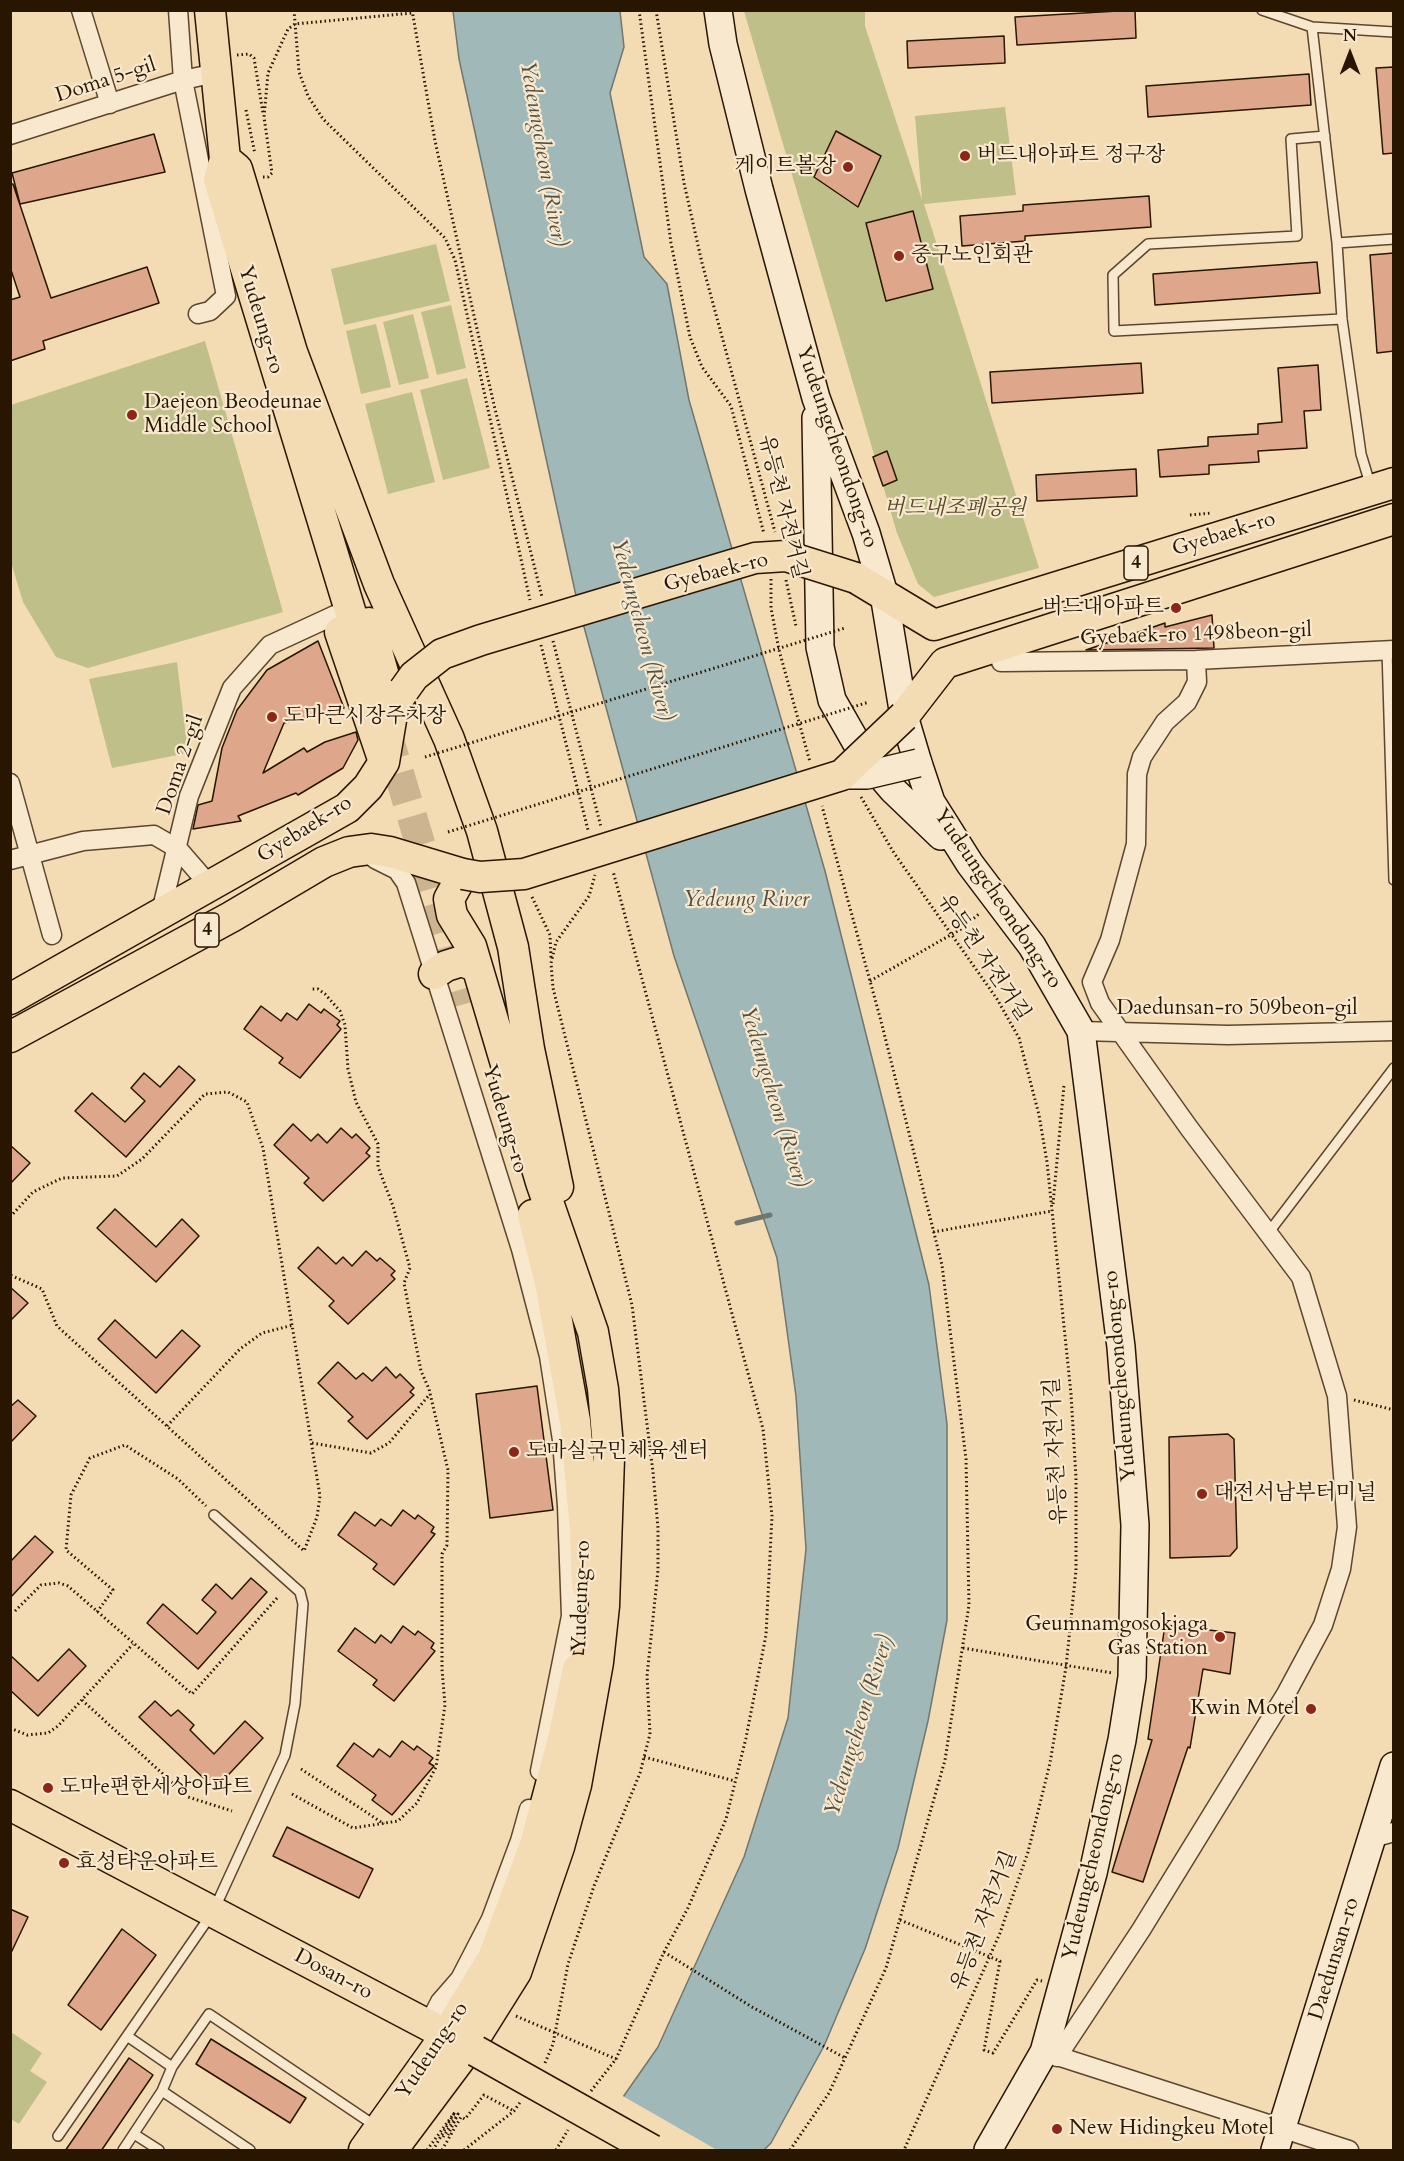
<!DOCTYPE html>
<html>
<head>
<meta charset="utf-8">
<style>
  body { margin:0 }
  #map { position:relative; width:1404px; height:2161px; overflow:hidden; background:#f3dbb3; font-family:Cardo,serif }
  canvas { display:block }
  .frame { position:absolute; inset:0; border:12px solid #291601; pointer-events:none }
  .north { position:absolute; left:1320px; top:24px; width:60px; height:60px; -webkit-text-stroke:4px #f7e8ce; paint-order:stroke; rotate:0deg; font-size:16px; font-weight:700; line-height:24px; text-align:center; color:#291601 }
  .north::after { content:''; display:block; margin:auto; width:21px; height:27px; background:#291601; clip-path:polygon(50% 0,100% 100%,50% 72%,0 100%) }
</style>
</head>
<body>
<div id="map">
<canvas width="1404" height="2161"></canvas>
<div class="frame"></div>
<div class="north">N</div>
</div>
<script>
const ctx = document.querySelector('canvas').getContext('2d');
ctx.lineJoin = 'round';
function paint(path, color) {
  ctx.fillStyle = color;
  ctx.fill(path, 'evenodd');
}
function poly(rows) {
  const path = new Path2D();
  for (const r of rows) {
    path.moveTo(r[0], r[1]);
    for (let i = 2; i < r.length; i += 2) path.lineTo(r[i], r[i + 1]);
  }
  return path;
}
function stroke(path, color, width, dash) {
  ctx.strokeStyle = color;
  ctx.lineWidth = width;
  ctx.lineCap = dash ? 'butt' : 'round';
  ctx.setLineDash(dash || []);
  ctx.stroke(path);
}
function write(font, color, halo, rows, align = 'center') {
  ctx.font = font + ' Cardo,"Noto Serif KR",serif';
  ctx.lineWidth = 4.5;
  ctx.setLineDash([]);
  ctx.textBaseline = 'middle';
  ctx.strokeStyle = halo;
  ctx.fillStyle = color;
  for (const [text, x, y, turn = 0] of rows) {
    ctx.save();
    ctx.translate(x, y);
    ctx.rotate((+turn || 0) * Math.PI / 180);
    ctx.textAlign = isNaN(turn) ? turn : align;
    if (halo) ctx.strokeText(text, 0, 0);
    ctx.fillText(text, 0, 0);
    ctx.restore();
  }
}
paint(poly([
  [744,11,865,11,865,26,922,200,915,116,1005,107,1016,195,924,204,1039,568,934,597,918,584,897,533],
  [436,244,450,301,344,325,331,269],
  [451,305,466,368,437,375,421,312],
  [413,314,429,378,399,385,383,322],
  [376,324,391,387,361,394,346,331],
  [205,341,283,612,88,668,56,657,23,602,11,562,11,405],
  [467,378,490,468,443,480,420,390],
  [412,392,435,482,388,494,365,404],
  [177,662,188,753,112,768,89,679],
  [11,2032,42,2053,30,2071,47,2082,19,2124,11,2119]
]), '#bfbf8a');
const water = poly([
  [453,11,620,11,624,47,610,93,644,257,667,284,689,400,825,871,929,1285,947,1424,947,1620,928,1721,898,1848,865,1949,824,2046,771,2143,764,2150,586,2150,658,2047,744,1857,788,1718,806,1549,796,1396,777,1258,674,956,578,605,459,59,453,11]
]);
paint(water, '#a0b8b7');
stroke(water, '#70776e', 1.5);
paint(poly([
  [621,2095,717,2150,588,2150,584,2148]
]), '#f3dbb3');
stroke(poly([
  [737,1223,770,1215]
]), '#70776e', 5);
const building = poly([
  [1135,10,1136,38,1017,45,1015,17,1135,10],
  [1004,36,1005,63,908,68,907,41,1004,36],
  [1394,67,1394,153,1383,154,1376,68,1394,67],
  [1309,74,1311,105,1148,117,1146,86,1309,74],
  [836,131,881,156,858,207,814,177,836,131],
  [154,134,165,172,20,204,12,173,154,134],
  [10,184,13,184,51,298,147,267,159,303,43,341,45,349,10,361,10,300,20,297,10,267,10,184],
  [1149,196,1151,227,1025,236,1025,241,962,246,960,216,1023,211,1023,205,1149,196],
  [913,211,933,289,886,301,866,223,913,211],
  [1394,253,1394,351,1377,353,1370,255,1394,253],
  [1317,262,1320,293,1155,305,1153,274,1317,262],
  [1141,363,1143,393,992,403,990,372,1141,363],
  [1318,365,1321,410,1304,411,1307,448,1258,451,1259,462,1209,465,1209,474,1160,477,1158,450,1208,446,1208,437,1258,434,1258,424,1282,422,1278,368,1318,365],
  [887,451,897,480,883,486,873,457,887,451],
  [1136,469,1137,496,1037,501,1036,475,1136,469],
  [1212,615,1214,648,1086,650,1165,623,1165,627,1212,615],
  [318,641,344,708,284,723,263,773,304,748,307,752,325,742,356,732,358,740,343,768,298,795,296,793,238,816,241,821,193,829,198,805,212,801,222,748,237,710,267,670,318,641],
  [309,1004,321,1013,324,1009,340,1021,337,1025,341,1029,300,1078,279,1063,283,1058,244,1029,261,1006,281,1021,287,1013,297,1020,309,1004],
  [179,1066,195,1080,126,1157,75,1111,92,1093,125,1122,145,1101,131,1088,144,1073,160,1087,179,1066],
  [293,1124,311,1141,318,1134,327,1143,341,1128,352,1138,356,1134,370,1148,366,1153,370,1156,323,1201,304,1183,309,1178,274,1145,293,1124],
  [10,1145,30,1163,10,1184,10,1145],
  [115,1209,156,1247,182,1219,199,1236,156,1282,97,1228,115,1209],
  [318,1247,336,1264,343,1257,352,1266,366,1251,377,1261,380,1258,395,1271,391,1275,395,1279,348,1324,329,1306,334,1301,298,1268,318,1247],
  [10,1287,28,1303,10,1321,10,1287],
  [115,1320,156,1358,182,1330,200,1346,156,1393,98,1339,115,1320],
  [338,1362,356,1379,363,1373,372,1381,386,1367,396,1378,400,1374,414,1388,410,1392,414,1395,367,1439,348,1421,353,1417,318,1383,338,1362],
  [537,1386,553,1510,490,1518,476,1394,537,1386],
  [18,1400,36,1416,10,1443,10,1407,18,1400],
  [1228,1434,1234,1439,1237,1548,1230,1556,1170,1558,1169,1437,1228,1434],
  [403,1510,415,1519,418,1515,434,1527,431,1532,435,1534,394,1585,373,1569,377,1564,338,1535,355,1512,375,1526,381,1519,391,1526,403,1510],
  [35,1536,53,1552,10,1598,10,1562,35,1536],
  [251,1578,267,1592,198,1669,147,1623,163,1604,197,1634,216,1612,202,1600,216,1584,232,1599,251,1578],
  [1165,1625,1235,1633,1230,1674,1203,1669,1190,1748,1188,1747,1143,1882,1112,1872,1152,1740,1148,1739,1165,1625],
  [403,1626,415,1635,418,1631,434,1643,431,1648,435,1651,394,1701,373,1685,377,1680,338,1651,355,1628,375,1643,381,1635,391,1643,403,1626],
  [69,1649,86,1666,38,1716,10,1690,10,1655,38,1681,69,1649],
  [155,1701,171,1716,178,1710,194,1725,190,1730,214,1754,245,1721,263,1738,215,1789,139,1717,155,1701],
  [402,1741,414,1750,417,1746,433,1758,429,1763,434,1766,392,1815,372,1800,376,1795,337,1766,354,1743,373,1757,379,1749,390,1757,402,1741],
  [287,1827,373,1869,359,1898,273,1856,287,1827],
  [10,1909,28,1917,10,1955,10,1909],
  [122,1929,156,1955,101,2030,68,2005,122,1929],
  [211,2039,306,2098,290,2123,196,2064,211,2039],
  [129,2058,153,2075,101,2151,65,2151,129,2058]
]);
paint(building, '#dea68b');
stroke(building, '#291601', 1.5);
stroke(poly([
  [386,730,468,1003]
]), '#cbb48f', 30, [30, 15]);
const lane = poly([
  [1262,10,1312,27,1394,32],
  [1312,27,1337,243,1342,319,1361,454,1371,487],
  [1325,136,1291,139,1297,236,1148,244,1113,275,1114,331,1342,319],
  [1337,243,1394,239],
  [1387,650,1394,880],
  [1269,1232,1394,1068],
  [127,2036,213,1912,285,1755,295,1704,303,1604,300,1592,214,1515],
  [162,2091,250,2150],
  [134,2134,159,2150],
  [58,2136,127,2036,172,2067],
  [123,2150,162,2091,172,2067,209,2014,377,2127]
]);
const street = poly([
  [81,10,110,104],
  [178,10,183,80,226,296,210,311,198,314],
  [10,135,183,80,216,73],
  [1001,662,1196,660,1394,650],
  [10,783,52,935],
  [375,859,397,870,406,883,521,1249,549,1356,562,1440,567,1506,571,1616,540,1771],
  [10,860,83,841,154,835,178,849,211,887],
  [160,916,189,796,232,688,270,645,335,615],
  [1081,1031,1228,1035,1394,1031],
  [1372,1838,1394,1832],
  [428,2025,440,2002,460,1979,491,1919,520,1841,529,1809],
  [1048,2053,1349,2150],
  [1057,2057,1141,1930,1286,1694,1323,1625,1341,1569,1347,1527,1337,1396,1301,1277,1189,1128,1100,1003,1092,982,1110,940,1136,844,1137,774,1142,757,1165,722,1187,702,1197,682,1196,660]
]);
const secondary = poly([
  [718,10,723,44,759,189,816,398,866,533,884,594,904,716,918,763,931,802,970,864,1032,946,1081,1031,1092,1118,1121,1347,1135,1525,1132,1677,1122,1740,1093,1873,1044,2052,988,2150],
  [816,418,820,647,832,700,864,756,893,790,941,836],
  [1275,2150,1394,1766]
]);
const primary = poly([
  [210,10,225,159,219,180,363,653],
  [225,159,237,169,292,352,379,584,449,739,482,831,513,947,529,1049,558,1187],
  [856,578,934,625,1394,483],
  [369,623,393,708],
  [340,632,384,762],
  [904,716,945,663,1394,519],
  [434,974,446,966,462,961,477,967],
  [10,999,347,808,368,787,384,762,393,708,404,690],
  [10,1037,231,917,324,862,349,852,371,849,390,852,463,874,449,899,452,915,471,946,541,1182,593,1332,603,1389,609,1458,604,1606,598,1662,576,1785,559,1847,516,1972,469,2047,392,2150],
  [533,1215,550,1282,575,1421,585,1530,587,1585],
  [10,1805,464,2044],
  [364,2150,446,2035,493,1958,535,1845,563,1739,578,1669]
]);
stroke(lane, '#5c472e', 12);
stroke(street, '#5c472e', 21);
stroke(secondary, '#291601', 30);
stroke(primary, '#291601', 33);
stroke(poly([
  [294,10,299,72,308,96,323,119,445,238,455,260,530,600],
  [412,10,435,141,494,405,542,597],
  [639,10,671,243,690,337,702,367,731,406,764,534],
  [656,10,684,183,702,263,775,532],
  [237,55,249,54,254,58,263,113],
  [246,110,255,154],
  [263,177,268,177,272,173,264,117,268,73,288,29,295,24,412,13],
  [1190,515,1212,513],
  [771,579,771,608,779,650,810,762],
  [786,580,796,626],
  [553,641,601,827],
  [541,645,588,830],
  [861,797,894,853,997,999,1019,1038,1039,1115,1047,1162,1071,1394,1076,1478,1076,1570,1066,1667,1050,1763,1028,1852,1000,1933,904,2150],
  [532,897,550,935,551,958],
  [870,981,961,929,980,913],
  [1053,1204,1064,1085],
  [10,1217,33,1192,62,1178,117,1176,142,1159,205,1094,228,1092,247,1102,263,1148,320,1496,317,1517,304,1551,57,1326,42,1289,10,1275],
  [933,1232,1052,1211],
  [1354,1400,1394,1410],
  [167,1426,240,1349,262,1333,293,1325],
  [312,1443,371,1453,389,1443,430,1394],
  [15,1611,41,1585,59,1583,68,1586,192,1694,277,1598],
  [97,1612,113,1590,66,1550,71,1495,90,1458,125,1445,178,1479,206,1506],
  [963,1648,1112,1673],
  [82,1700,188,1797,232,1811],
  [10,1728,27,1735,48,1733,58,1726,133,1644],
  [644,1757,735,1781],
  [301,1769,384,1824],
  [292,1794,353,1828,398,1821,417,1803,436,1767,445,1705,442,1669,442,1554,447,1545,448,1470,429,1389,421,1371,404,1283,410,1268,393,1206,378,1167,378,1144,356,1102,348,1069,345,1025,340,1011,325,994,318,989,311,989],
  [900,1920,1000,1961,984,2050,993,2053,1037,1980,1042,1981],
  [664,1952,752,2007,845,2058],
  [516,2016,616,2059],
  [545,2063,553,2044,568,1964,594,1886,640,1773,650,1734,647,1676,658,1570,658,1528,653,1472,632,1305,553,988,551,963,556,942,589,896,595,875],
  [591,2091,616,2059,664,1952,688,1908,726,1819,746,1738,766,1635,772,1516,763,1429,613,871],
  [443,2137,458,2114,448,2135],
  [427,2150,455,2112,433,2150],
  [442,2150,461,2117,465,2119,484,2095,514,2111],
  [464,2150,514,2111,521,2101],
  [556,2150,568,2130],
  [790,2150,829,2093,886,1968,945,1760,969,1605,966,1459,942,1265,881,1021,822,806]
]), '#291601', 3, [1.5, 3]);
stroke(lane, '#f7e8ce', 9);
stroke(street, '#f7e8ce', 18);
stroke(secondary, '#f7e8ce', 27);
stroke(primary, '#f3dbb3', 30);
const secondaryBridge = poly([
  [842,775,867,775,918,763]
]);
const primaryBridge = poly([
  [404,690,414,676,442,654,481,640,755,558,786,556,856,578],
  [463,874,480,877,524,874,842,775,904,716],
  [476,2051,652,2150]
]);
stroke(secondaryBridge, '#291601', 30, []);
stroke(primaryBridge, '#291601', 33, []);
stroke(poly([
  [425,757,845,628],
  [448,832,869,702]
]), '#291601', 3, [1.5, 3]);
stroke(secondaryBridge, '#f7e8ce', 27);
stroke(primaryBridge, '#f3dbb3', 30);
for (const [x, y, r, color] of [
  [965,156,6,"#8f2418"],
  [848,167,6,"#8f2418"],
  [899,256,6,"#8f2418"],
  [132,415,6,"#8f2418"],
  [1176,608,6,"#8f2418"],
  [272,717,6,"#8f2418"],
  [514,1452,6,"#8f2418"],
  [1202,1494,6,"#8f2418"],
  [1220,1637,6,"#8f2418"],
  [1311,1709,6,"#8f2418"],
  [48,1788,6,"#8f2418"],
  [64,1863,6,"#8f2418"],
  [1057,2129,6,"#8f2418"]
]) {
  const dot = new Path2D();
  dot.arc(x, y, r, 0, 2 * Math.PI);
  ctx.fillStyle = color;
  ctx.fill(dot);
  stroke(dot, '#f7e8ce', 2);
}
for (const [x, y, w] of [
  [1136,563,24],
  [207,930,24]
]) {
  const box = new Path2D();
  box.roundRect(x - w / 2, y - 17, w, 34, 4.5);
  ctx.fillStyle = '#f7e8ce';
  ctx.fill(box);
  stroke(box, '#291601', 1.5);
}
write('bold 20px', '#291601', null, [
  ["4",1136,563],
  ["4",207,930]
]);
write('21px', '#291601', '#f7e8ce', [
  ["Doma 5-gil",106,81,-18],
  ["Yudeung-ro",260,320,73],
  ["Yudeungcheondong-ro",836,447,71],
  ["유등천 자전거길",782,507,76],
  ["Gyebaek-ro",1224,535,-17],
  ["Gyebaek-ro",716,573,-14],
  ["Gyebaek-ro 1498beon-gil",1196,635,-2],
  ["Doma 2-gil",181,765,-71],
  ["Gyebaek-ro",305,830,-32],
  ["Yudeungcheondong-ro",997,899,56],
  ["유등천 자전거길",983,958,56],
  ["Daedunsan-ro 509beon-gil",1237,1009],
  ["Yudeung-ro",504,1119,73],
  ["Yudeungcheondong-ro",1121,1376,-95],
  ["유등천 자전거길",1057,1451,-93],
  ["Yudeung-ro",582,1596,-88],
  ["Yudeungcheondong-ro",1094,1857,-77],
  ["유등천 자전거길",985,1921,-69],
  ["Daedunsan-ro",1335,1959,-73],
  ["Dosan-ro",333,1975,28],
  ["Yudeung-ro",433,2051,-56]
]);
write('21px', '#291601', '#f7e8ce', [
  ["버드내아파트 정구장",977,156],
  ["게이트볼장",836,167,"right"],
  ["중구노인회관",911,256],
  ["Daejeon Beodeunae",144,403],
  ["Middle School",144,427],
  ["버드내아파트",1164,608,"right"],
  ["도마큰시장주차장",284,717],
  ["도마실국민체육센터",526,1452],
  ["대전서남부터미널",1214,1494],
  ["Geumnamgosokjaga",1208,1625,"right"],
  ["Gas Station",1208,1649,"right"],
  ["Kwin Motel",1299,1709,"right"],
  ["도마e편한세상아파트",60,1788],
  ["효성타운아파트",76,1863],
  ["New Hidingkeu Motel",1069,2129]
], 'left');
write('italic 21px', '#56492a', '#f7e8ce', [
  ["버드내조폐공원",955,509]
]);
write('italic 22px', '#534f41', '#f7e8ce', [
  ["Yedeungcheon (River)",542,154,80],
  ["Yedeungcheon (River)",641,630,75],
  ["Yedeung River",746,901],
  ["Yedeungcheon (River)",773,1097,73],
  ["Yedeungcheon (River)",860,1726,-73]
]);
</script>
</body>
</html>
